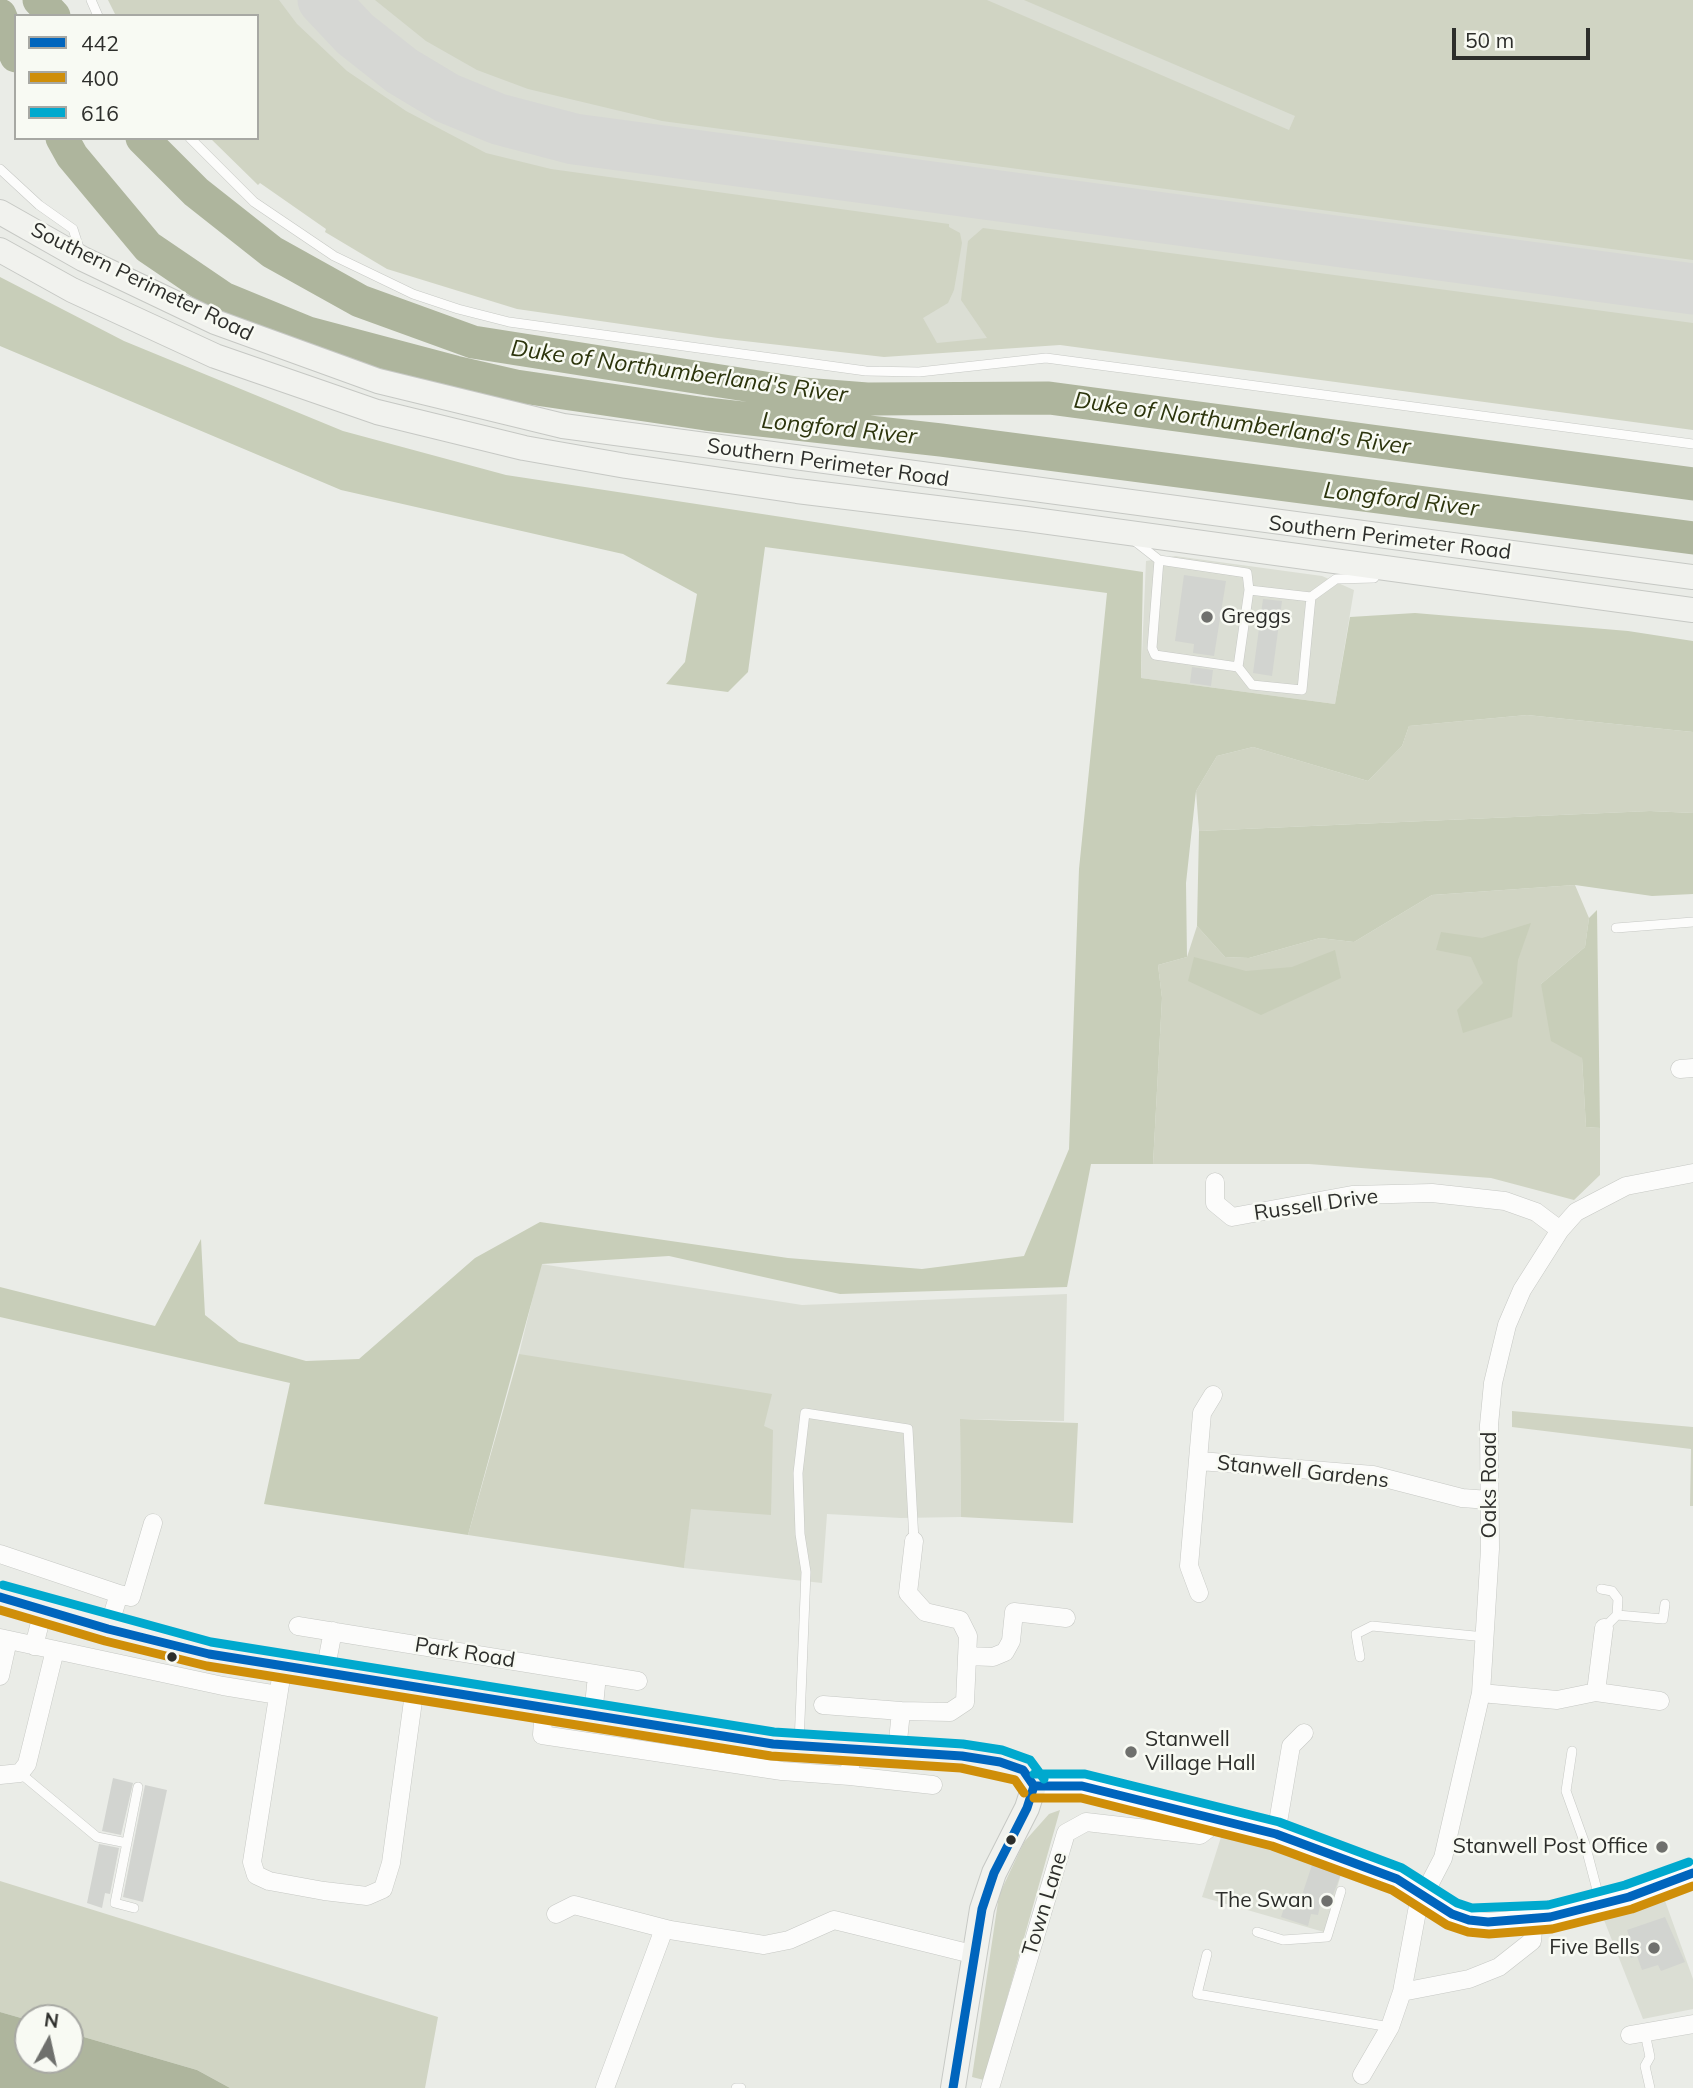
<!DOCTYPE html>
<html>
<head>
<meta charset="utf-8">
<style>
  body { margin:0 }
  #map { position:relative; width:1693px; height:2088px; overflow:hidden; background:#eaece7; font-family:Mulish,sans-serif }
  canvas { display:block }
  .legend { position:absolute; left:14px; top:14px; width:245px; height:126px; box-sizing:border-box; background:#f8faf3; border:2px solid #a7a8a3; margin:0; padding:9px 12px; list-style:none; font-size:21px; color:#2d2e2b }
  .legend li { display:flex; align-items:center; gap:14px; height:35px }
  .legend b { width:35px; border:2px solid #a7a8a3 }
  .north { position:absolute; left:14px; top:2004px; width:70px; height:70px; box-sizing:border-box; background:#f8faf3; border:2px solid #a7a8a3; border-radius:50%; rotate:8deg; font-size:19px; font-weight:700; line-height:28px; text-align:center; color:#2d2e2b }
  .north::after { content:''; display:block; margin:auto; width:24px; height:32px; background:#6f706d; clip-path:polygon(50% 0,100% 100%,50% 72%,0 100%) }
  .scale { position:absolute; left:1452px; top:28px; width:138px; height:32px; box-sizing:border-box; border:4px solid #2d2e2b; border-top:0; padding-left:9px; font-size:21px; line-height:24px; white-space:nowrap; color:#2d2e2b; -webkit-text-stroke:5px #f8faf3; paint-order:stroke }
</style>
</head>
<body>
<div id="map">
<canvas width="1693" height="2088"></canvas>
<ul class="legend">
<li><b style="height:9px;background:#0065bd"></b>442</li>
<li><b style="height:9px;background:#cf8e09"></b>400</li>
<li><b style="height:9px;background:#00a9ce"></b>616</li>
</ul>
<div class="north">N</div>
<div class="scale">50 m</div>
</div>
<script>
const ctx = document.querySelector('canvas').getContext('2d');
ctx.lineJoin = 'round';
function paint(path, color) {
  ctx.fillStyle = color;
  ctx.fill(path, 'evenodd');
}
function poly(rows) {
  const path = new Path2D();
  for (const r of rows) {
    path.moveTo(r[0], r[1]);
    for (let i = 2; i < r.length; i += 2) path.lineTo(r[i], r[i + 1]);
  }
  return path;
}
function stroke(path, color, width, dash) {
  ctx.strokeStyle = color;
  ctx.lineWidth = width;
  ctx.lineCap = dash ? 'butt' : 'round';
  ctx.setLineDash(dash || []);
  ctx.stroke(path);
}
function write(font, color, halo, rows, align = 'center') {
  ctx.font = font + ' Mulish,sans-serif';
  ctx.lineWidth = 5;
  ctx.setLineDash([]);
  ctx.textBaseline = 'middle';
  ctx.strokeStyle = halo;
  ctx.fillStyle = color;
  for (const [text, x, y, turn = 0] of rows) {
    ctx.save();
    ctx.translate(x, y);
    ctx.rotate((+turn || 0) * Math.PI / 180);
    ctx.textAlign = isNaN(turn) ? turn : align;
    if (halo) ctx.strokeText(text, 0, 0);
    ctx.fillText(text, 0, 0);
    ctx.restore();
  }
}
paint(poly([
  [118,0,1693,0,1693,421,1008,330,999,343,921,354,257,138,257,16],
  [1175,556,1322,576,1354,590,1335,704,1141,678,1146,561],
  [541,1264,802,1305,1067,1294,1064,1421,960,1419,961,1517,901,1518,827,1514,822,1583,684,1568,690,1509,519,1354],
  [1222,1834,1342,1871,1324,1932,1202,1897],
  [1664,1898,1693,1979,1693,2009,1643,2019,1602,1915]
]), '#dbded4');
paint(poly([
  [108,0,279,0,297,24,347,71,406,111,486,153,551,169,949,224,949,227,960,233,962,243,954,290,948,303,923,318,937,343,987,338,961,300,968,241,983,228,1693,323,1693,430,1060,345,884,357,718,338,517,309,387,269,325,232,326,229,260,183,258,185,210,138,257,138,257,16,116,16],
  [375,0,987,0,1289,130,1295,116,1024,0,1693,0,1693,260,662,121,528,89,477,70,426,41],
  [1527,715,1693,732,1693,813,1650,811,1199,831,1196,791,1217,756,1253,747,1368,781,1402,746,1409,726],
  [1575,885,1589,918,1585,947,1541,984,1582,1058,1586,1127,1600,1128,1600,1175,1574,1200,1491,1178,1309,1164,1153,1164,1162,998,1158,965,1187,957,1197,926,1225,957,1249,958,1320,938,1354,942,1432,895],
  [519,1354,772,1394,764,1426,773,1430,771,1515,691,1509,684,1568,468,1535],
  [1512,1411,1693,1427,1693,1506,1690,1506,1691,1449,1512,1427],
  [960,1419,1078,1423,1073,1523,961,1517],
  [1060,1810,984,2080,972,2077,999,1895,1024,1842,1049,1814],
  [0,1881,438,2017,425,2088,230,2088,197,2070,70,2033,70,2018,28,2020,0,2012]
]), '#d0d4c3');
paint(poly([
  [0,277,124,341,343,431,506,475,1143,572,1141,678,1335,704,1350,617,1415,613,1628,631,1693,641,1693,732,1527,715,1409,726,1402,746,1368,781,1253,747,1217,756,1196,791,1186,883,1187,957,1158,965,1162,998,1153,1164,1091,1164,1067,1287,840,1294,669,1256,542,1264,468,1535,264,1504,290,1383,0,1317,0,1287,155,1326,201,1239,205,1315,239,1342,306,1361,359,1359,475,1258,540,1222,788,1258,922,1269,1024,1256,1069,1149,1079,869,1107,593,765,547,748,672,728,692,666,684,685,662,697,594,623,554,341,490,0,346],
  [1650,811,1693,813,1693,894,1652,896,1575,885,1432,895,1354,942,1320,938,1249,958,1225,957,1197,926,1199,831],
  [1597,910,1600,1128,1586,1127,1582,1058,1551,1041,1541,984,1585,947,1589,918],
  [1531,923,1518,960,1512,1017,1463,1033,1457,1010,1483,983,1471,957,1436,950,1441,932,1482,938],
  [1335,950,1341,978,1261,1015,1188,981,1194,957,1246,971,1292,967]
]), '#c8ceb9');
paint(poly([
  [0,2012,28,2020,28,2060,70,2060,70,2033,197,2070,230,2088,0,2088]
]), '#aeb59d');
stroke(poly([
  [39,0,54,16],
  [0,15,16,56],
  [62,138,72,156,148,247,223,298,308,333,455,372,516,386,706,414,941,440,1693,538],
  [142,138,196,192,272,252,360,301,473,342,803,394,867,399,1049,398,1693,484]
]), '#aeb59d', 33);
stroke(poly([
  [323,0,355,34,402,71,447,98,498,119,574,139,1693,289]
]), '#d6d7d4', 51);
paint(poly([
  [1184,575,1226,581,1214,656,1193,653,1194,644,1175,641],
  [1263,599,1282,601,1272,676,1253,673],
  [1192,667,1213,670,1211,686,1190,683],
  [113,1778,133,1783,121,1835,102,1831],
  [145,1785,167,1790,143,1902,123,1897],
  [99,1844,119,1848,110,1894,105,1893,102,1908,87,1903],
  [1313,1862,1342,1871,1328,1908,1320,1906,1318,1915,1311,1914,1308,1926,1281,1917,1287,1899,1300,1901],
  [1665,1917,1685,1962,1661,1971,1658,1965,1642,1970,1637,1956,1631,1958,1624,1941,1630,1939,1627,1930]
]), '#d2d4d0');
const lane = poly([
  [91,0,98,16],
  [190,138,254,202,334,256,413,294,458,309,509,322,866,371,919,372,1046,358,1693,444],
  [0,169,39,205,73,229,80,251],
  [1136,542,1159,560,1247,573,1249,590,1311,597,1336,579,1374,578],
  [1159,560,1152,648,1155,655,1238,667,1249,590],
  [1238,667,1252,685,1302,690,1311,597],
  [1616,928,1693,922],
  [1601,1589,1612,1591,1618,1599,1617,1615],
  [1604,1628,1617,1615,1663,1619,1665,1604],
  [1360,1657,1356,1634,1372,1626,1485,1637],
  [799,1744,806,1572,800,1534,798,1473,805,1413,908,1429,914,1541],
  [1572,1751,1566,1791,1585,1844,1601,1905],
  [20,1773,97,1837,127,1843],
  [134,1908,115,1903,138,1787],
  [1257,1932,1283,1940,1327,1937,1341,1891],
  [1207,1954,1197,1994,1390,2027],
  [1645,2033,1650,2057,1645,2066,1650,2088],
  [736,2088,741,2088]
]);
const street = poly([
  [1680,1069,1693,1068],
  [1215,1182,1215,1203,1232,1217,1352,1195,1432,1193,1505,1201,1536,1212,1560,1230],
  [1200,1461,1373,1475,1462,1498,1489,1500],
  [0,1554,119,1594],
  [1199,1593,1189,1566,1202,1413,1213,1395],
  [298,1626,638,1681],
  [108,1629,119,1594,131,1597,153,1523],
  [0,1638,223,1686,278,1695],
  [34,1646,43,1611],
  [967,1656,993,1657,1005,1652,1011,1641,1014,1612,1066,1618],
  [283,1665,252,1862,256,1875,269,1881,324,1891,367,1896,383,1889,391,1863,415,1686],
  [325,1672,333,1631],
  [0,1676,8,1640],
  [1596,1692,1604,1628],
  [1481,1693,1557,1700,1596,1692,1660,1701],
  [823,1705,901,1711,897,1751],
  [544,1707,542,1735,782,1771,850,1776,851,1749],
  [901,1711,950,1712,965,1702,968,1636,960,1620,925,1612,908,1593,914,1541],
  [593,1716,597,1675],
  [0,1775,20,1773,27,1764,55,1650],
  [850,1776,933,1785],
  [1034,1786,1082,1786,1276,1834,1397,1879,1452,1914,1469,1920,1488,1922,1550,1917,1629,1897,1693,1873],
  [1276,1834,1291,1746,1304,1733],
  [556,1914,574,1905,670,1930,764,1945,789,1940,834,1920,976,1955],
  [1402,1992,1469,1979,1499,1967,1532,1941,1534,1920],
  [1630,2035,1693,2024],
  [1362,2075,1390,2027,1402,1992,1418,1906,1443,1858,1481,1693,1490,1549,1489,1425,1493,1383,1507,1325,1522,1290,1560,1230,1576,1212,1626,1186,1693,1173],
  [605,2088,664,1929],
  [990,2088,1066,1833,1086,1822,1200,1835,1208,1829,1210,1816]
]);
const secondary = poly([
  [0,212,83,259,215,322,378,381,563,426,1693,577],
  [0,250,72,290,215,356,377,412,524,448,626,466,797,491,1027,519,1693,610],
  [0,1597,108,1629,209,1654,773,1744,962,1756,1000,1762,1023,1770,1034,1786,1027,1808,994,1873,982,1909,953,2088]
]);
stroke(lane, '#c6c8c4', 10);
stroke(street, '#c6c8c4', 19);
stroke(secondary, '#c6c8c4', 26);
stroke(lane, '#fcfcfb', 9);
stroke(street, '#fcfcfb', 18);
stroke(secondary, '#f1f2ee', 24);
stroke(poly([
  [0,1597,108,1629,209,1654,773,1744,962,1756,1000,1762,1023,1770,1034,1786],
  [1034,1786,1082,1786,1276,1834,1397,1879,1452,1914,1469,1920,1488,1922,1550,1917,1629,1897,1693,1873],
  [953,2088,982,1909,994,1873,1027,1808,1034,1786]
]), '#0065bd', 9);
stroke(poly([
  [0,1610,105,1641,207,1666,771,1756,961,1768,1015,1780,1024,1793],
  [1034,1798,1081,1798,1272,1846,1392,1890,1447,1925,1468,1932,1489,1934,1552,1929,1632,1909,1693,1886]
]), '#cf8e09', 9);
stroke(poly([
  [3,1585,211,1642,774,1732,963,1744,1002,1750,1030,1760,1044,1779],
  [1034,1774,1085,1774,1279,1822,1402,1868,1457,1903,1472,1908,1548,1905,1625,1885,1689,1862]
]), '#00a9ce', 9);
for (const [x, y, r, color] of [
  [1207,617,7,"#6f706d"],
  [172,1657,6,"#2d2e2b"],
  [1131,1752,7,"#6f706d"],
  [1011,1840,6,"#2d2e2b"],
  [1662,1847,7,"#6f706d"],
  [1327,1901,7,"#6f706d"],
  [1654,1948,7,"#6f706d"]
]) {
  const dot = new Path2D();
  dot.arc(x, y, r, 0, 2 * Math.PI);
  ctx.fillStyle = color;
  ctx.fill(dot);
  stroke(dot, '#f8faf3', 2.5);
}
write('21px', '#2d2e2b', '#f8faf3', [
  ["Southern Perimeter Road",142,282,26],
  ["Southern Perimeter Road",828,463,8],
  ["Southern Perimeter Road",1390,538,7],
  ["Russell Drive",1316,1205,-8],
  ["Stanwell Gardens",1303,1472,6],
  ["Oaks Road",1490,1485,-90],
  ["Park Road",465,1653,9],
  ["Town Lane",1045,1904,-73]
]);
write('21px', '#2d2e2b', '#f8faf3', [
  ["Greggs",1221,617,"left"],
  ["Stanwell",1145,1740,"left"],
  ["Village Hall",1145,1764,"left"],
  ["Stanwell Post Office",1648,1847],
  ["The Swan",1313,1901],
  ["Five Bells",1640,1948]
], 'right');
write('italic 23px', '#2c340c', '#f8faf3', [
  ["Duke of Northumberland's River",679,372,8],
  ["Duke of Northumberland's River",1242,424,8],
  ["Longford River",839,429,6],
  ["Longford River",1401,500,7]
]);
</script>
</body>
</html>
